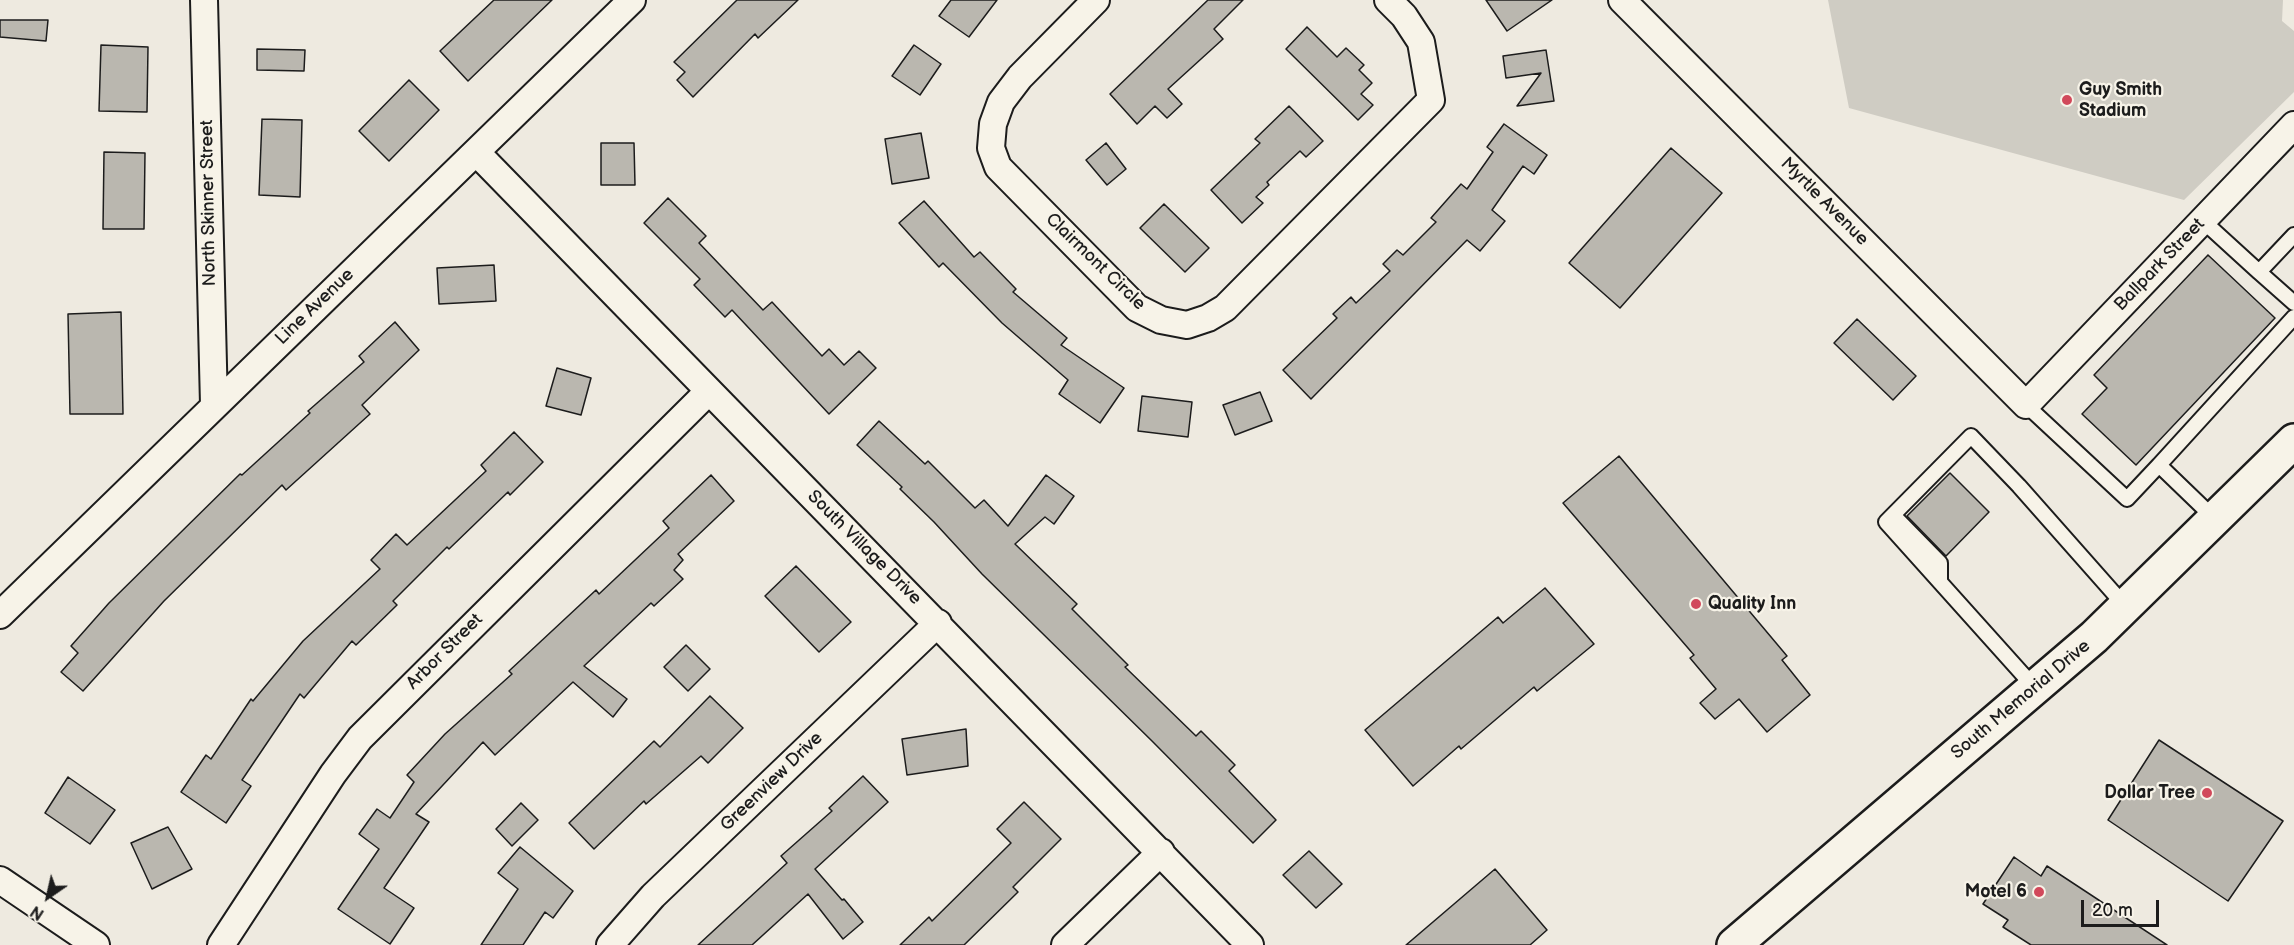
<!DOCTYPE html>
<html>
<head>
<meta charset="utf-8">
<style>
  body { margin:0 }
  #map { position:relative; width:2294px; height:945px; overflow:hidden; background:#eeeae0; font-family:"Balsamiq Sans",sans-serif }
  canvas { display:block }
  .north { position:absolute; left:18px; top:867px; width:60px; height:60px; -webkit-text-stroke:4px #f7f3e8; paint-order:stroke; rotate:214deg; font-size:16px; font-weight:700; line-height:24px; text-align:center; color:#1c1c1c }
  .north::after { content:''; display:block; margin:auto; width:21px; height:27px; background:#1c1c1c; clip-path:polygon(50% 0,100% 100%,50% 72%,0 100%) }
  .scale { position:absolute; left:2081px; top:900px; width:78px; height:27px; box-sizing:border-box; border:3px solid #1c1c1c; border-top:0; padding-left:8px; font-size:18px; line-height:21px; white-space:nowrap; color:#1c1c1c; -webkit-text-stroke:4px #f7f3e8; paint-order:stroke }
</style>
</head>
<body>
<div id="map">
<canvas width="2294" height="945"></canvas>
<div class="north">N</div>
<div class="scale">20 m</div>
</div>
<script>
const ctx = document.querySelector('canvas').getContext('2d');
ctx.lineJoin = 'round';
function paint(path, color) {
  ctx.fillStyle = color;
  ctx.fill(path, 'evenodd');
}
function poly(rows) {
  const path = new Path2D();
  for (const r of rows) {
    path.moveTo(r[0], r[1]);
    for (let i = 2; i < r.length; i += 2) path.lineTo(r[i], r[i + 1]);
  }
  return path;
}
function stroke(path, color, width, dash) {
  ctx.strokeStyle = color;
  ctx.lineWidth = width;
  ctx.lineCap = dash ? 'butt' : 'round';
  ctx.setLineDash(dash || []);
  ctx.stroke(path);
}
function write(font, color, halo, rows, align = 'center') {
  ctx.font = font + ' "Balsamiq Sans",sans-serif';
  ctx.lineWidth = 4.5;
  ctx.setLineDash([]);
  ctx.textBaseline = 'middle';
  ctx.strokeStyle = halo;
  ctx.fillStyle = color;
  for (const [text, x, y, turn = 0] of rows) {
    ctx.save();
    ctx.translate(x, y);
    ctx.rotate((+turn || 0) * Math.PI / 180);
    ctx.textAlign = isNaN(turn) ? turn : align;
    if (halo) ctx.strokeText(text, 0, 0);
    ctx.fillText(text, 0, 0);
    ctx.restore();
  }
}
paint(poly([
  [1828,0,2283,0,2282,21,2294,31,2294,92,2184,200,1849,108]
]), '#cfccc3');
const building = poly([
  [494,0,552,0,468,81,440,51,494,0],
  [737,0,798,0,758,38,755,34,693,97,677,80,685,72,674,62,737,0],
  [951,0,997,0,969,37,939,16,951,0],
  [1208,0,1243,0,1214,29,1223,39,1168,89,1182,104,1167,118,1155,106,1137,124,1110,94,1208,0],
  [1486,0,1552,0,1507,31,1486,0],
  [0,20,48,20,46,41,0,37,0,20],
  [1307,27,1337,57,1346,48,1364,65,1359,70,1372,83,1361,94,1373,105,1358,120,1286,49,1307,27],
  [101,45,148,47,147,112,99,111,101,45],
  [914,45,941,64,920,95,892,76,914,45],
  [257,49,305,50,304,71,257,70,257,49],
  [1546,50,1554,101,1517,106,1541,73,1506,78,1503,56,1546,50],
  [409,80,439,110,389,161,359,131,409,80],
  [1289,106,1323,141,1306,157,1300,151,1267,182,1269,185,1256,197,1263,203,1242,223,1211,190,1260,143,1255,139,1289,106],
  [262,119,302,120,300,197,259,195,262,119],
  [1504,124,1547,155,1534,174,1523,166,1492,210,1505,221,1480,251,1467,240,1311,399,1283,370,1337,318,1333,314,1351,297,1356,303,1390,271,1383,264,1397,250,1403,255,1436,222,1431,218,1461,184,1467,189,1493,152,1487,147,1504,124],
  [921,133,929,178,892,184,885,139,921,133],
  [601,143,634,143,635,185,601,185,601,143],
  [1106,143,1126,169,1107,185,1086,160,1106,143],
  [1671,148,1722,193,1620,308,1569,263,1671,148],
  [104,152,145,153,144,229,103,229,104,152],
  [668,198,706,236,699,243,763,310,772,302,822,356,829,349,844,365,859,351,876,368,829,414,732,310,725,317,694,285,700,279,644,223,668,198],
  [924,201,974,257,980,252,1016,289,1013,292,1067,338,1061,345,1124,388,1100,423,1059,394,1068,380,1002,323,943,263,939,267,899,223,924,201],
  [1164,204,1209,248,1185,272,1140,228,1164,204],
  [2208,255,2275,318,2136,465,2082,414,2107,388,2094,375,2208,255],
  [494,265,496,301,439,304,437,268,494,265],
  [121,312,123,414,70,414,68,314,121,312],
  [1857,319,1916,376,1893,400,1834,343,1857,319],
  [395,322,419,350,362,405,370,414,286,490,282,485,164,601,83,691,61,672,78,653,71,646,109,603,240,474,242,475,310,413,308,411,364,362,359,356,395,322],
  [557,368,591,378,581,415,546,406,557,368],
  [1260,392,1272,421,1235,435,1223,405,1260,392],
  [1142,396,1192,402,1188,437,1138,431,1142,396],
  [879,421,925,464,928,461,975,508,984,500,1008,526,1046,475,1074,496,1054,524,1045,517,1015,544,1077,604,1072,609,1128,665,1125,667,1196,736,1201,731,1235,765,1229,771,1276,820,1253,843,1152,741,982,574,934,522,900,489,902,487,857,445,879,421],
  [514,432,543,462,510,495,508,492,449,549,447,547,393,601,397,605,356,645,352,641,304,698,300,694,242,780,251,786,226,823,181,792,206,755,211,759,251,699,253,701,303,641,380,569,371,560,396,534,407,545,486,471,481,465,514,432],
  [1619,456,1787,656,1782,660,1810,695,1767,732,1739,699,1715,719,1700,703,1716,689,1690,658,1694,655,1563,503,1619,456],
  [1950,473,1989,512,1946,556,1907,516,1950,473],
  [711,475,734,501,678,554,683,560,674,570,683,579,654,606,651,603,584,666,627,699,613,717,573,682,495,755,483,742,416,814,429,822,384,888,414,908,390,944,338,909,379,849,359,834,377,809,390,818,414,782,407,775,445,734,512,674,509,671,596,590,599,594,669,528,663,521,711,475],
  [796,566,851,622,819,652,765,596,796,566],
  [1545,588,1594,644,1537,691,1534,687,1461,749,1459,746,1413,786,1365,730,1498,617,1503,623,1545,588],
  [686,645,710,669,688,691,664,667,686,645],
  [710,696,743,728,708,763,701,756,646,804,644,801,594,849,569,823,654,741,660,747,710,696],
  [966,729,968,766,907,775,902,739,966,729],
  [2159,740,2283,821,2228,901,2108,820,2159,740],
  [863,776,888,802,815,869,842,900,844,899,863,922,843,939,808,894,752,945,698,945,787,863,781,856,832,811,829,808,863,776],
  [68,777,115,810,90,844,45,813,68,777],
  [1024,802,1061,839,1013,887,1018,892,964,945,900,945,929,917,932,921,1011,843,997,829,1024,802],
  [521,803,538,820,512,846,496,829,521,803],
  [168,827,192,869,152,889,131,843,168,827],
  [520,847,573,891,553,918,545,912,523,945,481,945,518,889,498,873,520,847],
  [1309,851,1342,884,1316,908,1283,875,1309,851],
  [2014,857,2041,876,2047,866,2167,945,2031,945,2003,927,2008,920,1983,904,2014,857],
  [1495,869,1547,930,1530,945,1406,945,1495,869]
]);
paint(building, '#bab7af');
stroke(building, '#1c1c1c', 1.5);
const service = poly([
  [2202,220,2259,272],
  [2294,235,2259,272,2294,303],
  [2026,405,2127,499,2159,465,2215,519],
  [2159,465,2294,317],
  [1893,515,1940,563,1940,582],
  [2035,688,1886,522,1971,436,2019,486,2126,607]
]);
const minor = poly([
  [204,0,214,405],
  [1096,0,1020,77,1001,102,993,124,991,148,998,167,1137,308,1161,320,1187,325,1208,318,1225,308,1431,100,1421,42,1404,16,1388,0],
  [1622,0,2026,405,2294,125],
  [476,152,1250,945],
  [0,615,632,0],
  [0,880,96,945],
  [221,945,333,774,360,738,709,391],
  [610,945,653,896,938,623],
  [1065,945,1161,852]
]);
const primary = poly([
  [1734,945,2094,637,2294,441]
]);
stroke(service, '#1c1c1c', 18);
stroke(minor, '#1c1c1c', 30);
stroke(primary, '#1c1c1c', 38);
stroke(service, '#f7f3e8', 14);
stroke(minor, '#f7f3e8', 26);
stroke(primary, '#f7f3e8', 33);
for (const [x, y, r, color] of [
  [2067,100,6,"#d1495b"],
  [1696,604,6,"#d1495b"],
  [2207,793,6,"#d1495b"],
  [2039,892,6,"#d1495b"]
]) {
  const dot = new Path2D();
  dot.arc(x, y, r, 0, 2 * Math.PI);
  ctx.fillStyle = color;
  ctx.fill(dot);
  stroke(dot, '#f7f3e8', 2);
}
write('bold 18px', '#1c1c1c', '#f7f3e8', [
  ["Guy Smith",2079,90],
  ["Stadium",2079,111],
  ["Quality Inn",1708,604],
  ["Dollar Tree",2195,793,"right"],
  ["Motel 6",2027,892,"right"]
], 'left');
write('18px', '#1c1c1c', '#f7f3e8', [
  ["Myrtle Avenue",1824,202,45],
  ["North Skinner Street",209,203,-91],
  ["Clairmont Circle",1095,262,44],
  ["Ballpark Street",2160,265,-46],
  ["Line Avenue",315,307,-44],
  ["South Village Drive",864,548,45],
  ["Arbor Street",445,652,-45],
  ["South Memorial Drive",2021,700,-40],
  ["Greenview Drive",772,782,-44]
]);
</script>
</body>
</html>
